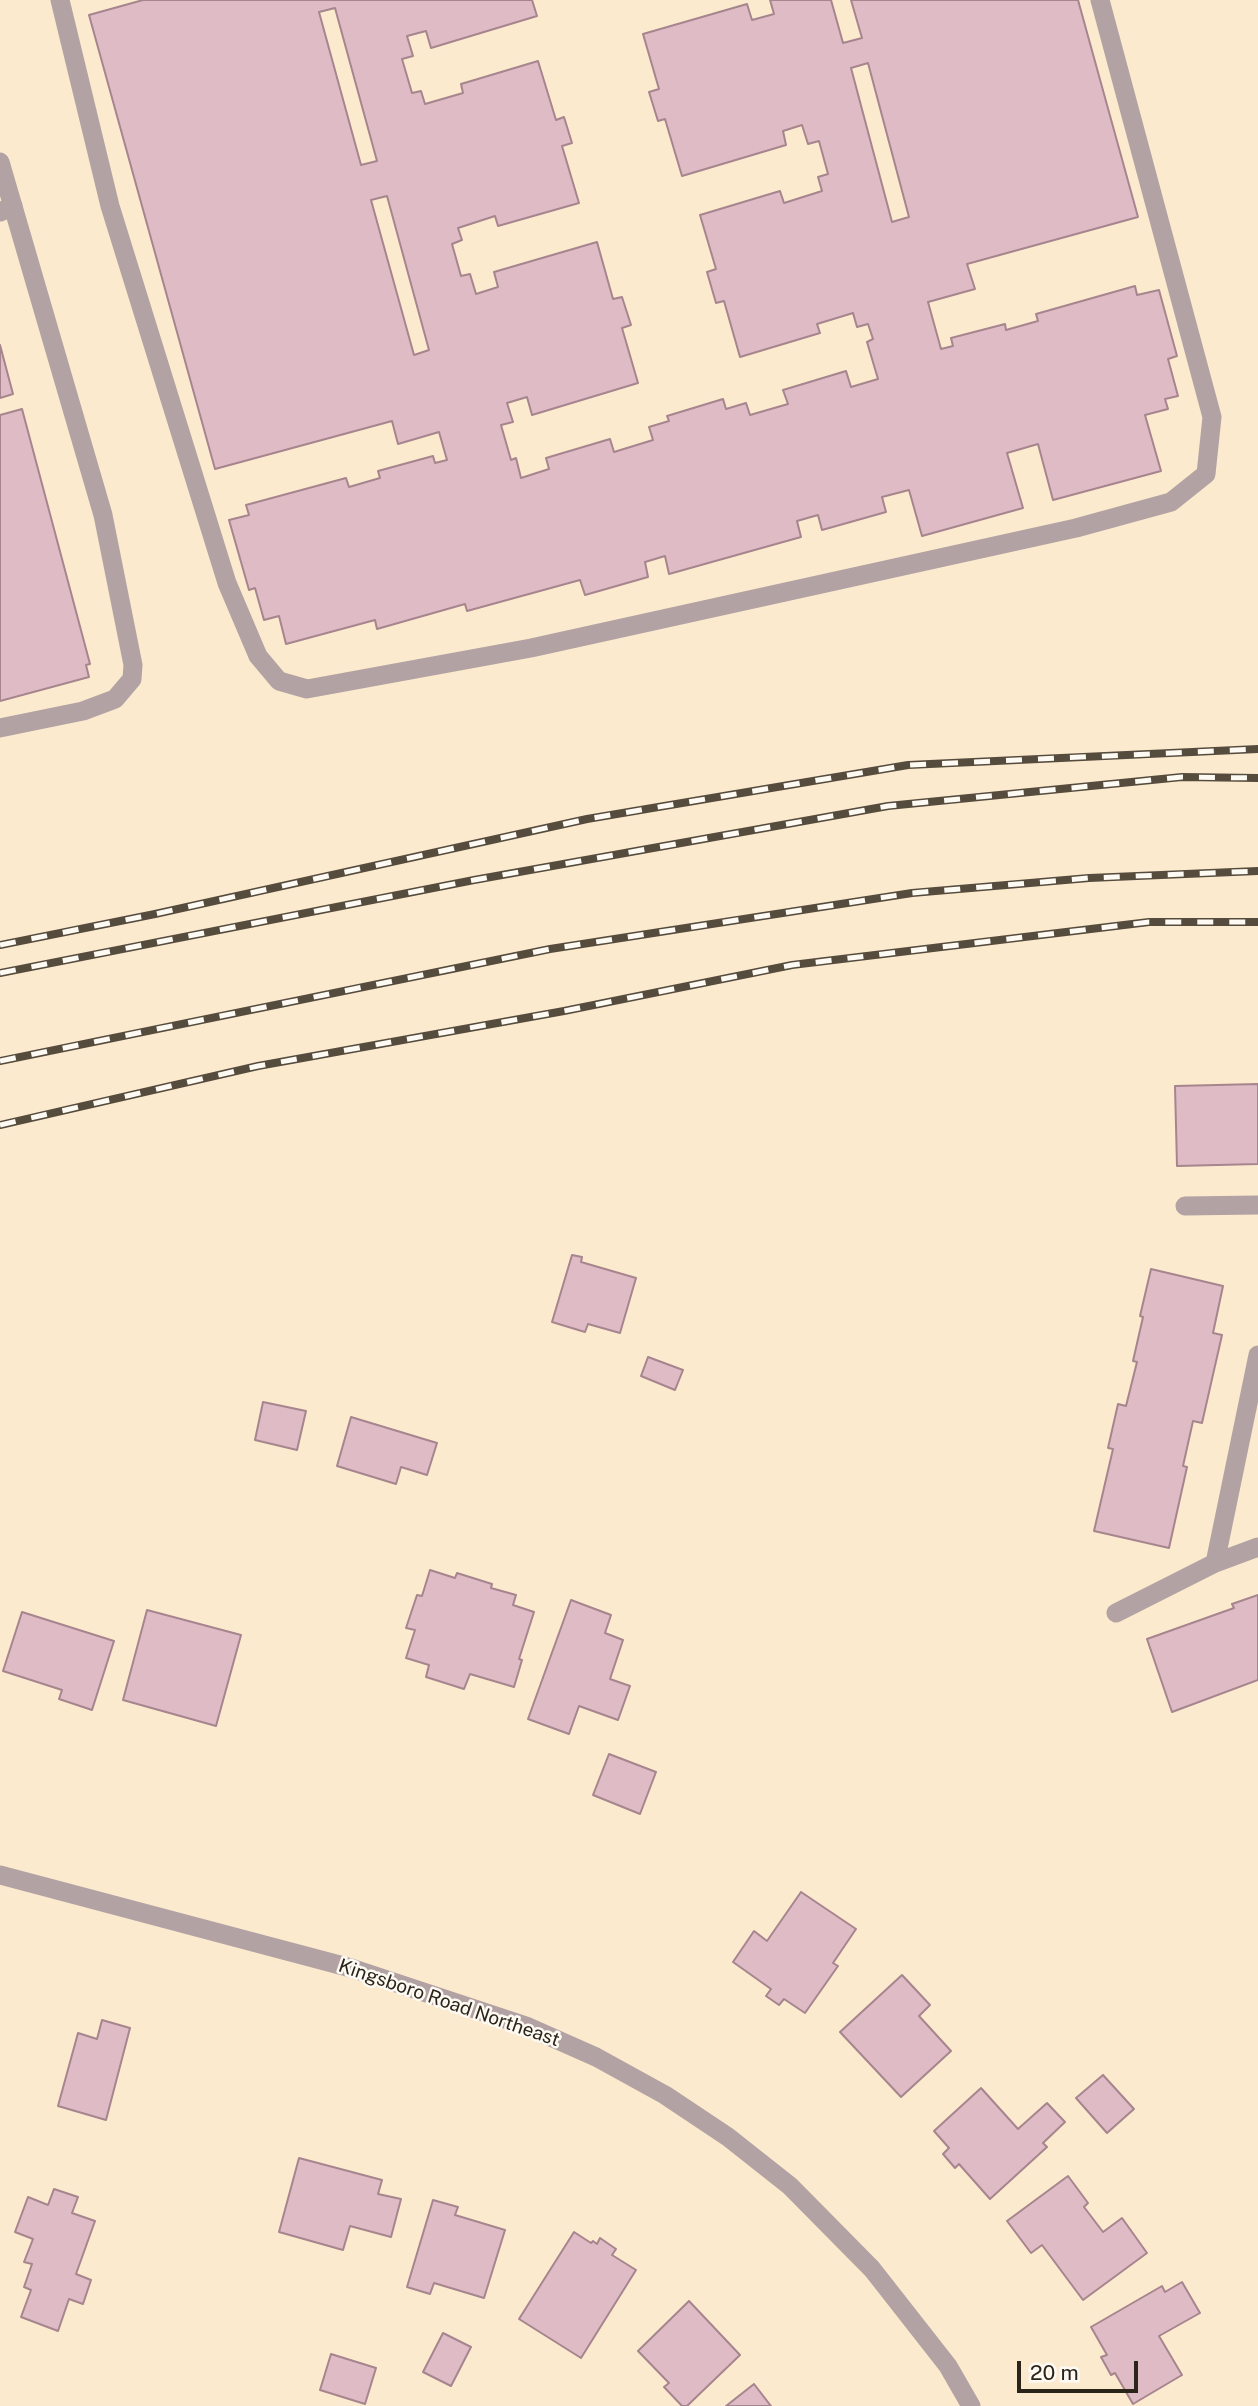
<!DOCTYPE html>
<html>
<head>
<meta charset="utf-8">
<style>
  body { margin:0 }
  #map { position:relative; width:1258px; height:2406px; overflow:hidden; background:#fceace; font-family:"Public Sans",sans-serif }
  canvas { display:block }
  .scale { position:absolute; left:1017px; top:2361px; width:121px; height:32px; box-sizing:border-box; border:4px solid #2b2419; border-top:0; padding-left:9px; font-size:21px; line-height:24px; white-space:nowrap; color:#2b2419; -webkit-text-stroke:5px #fdf9f3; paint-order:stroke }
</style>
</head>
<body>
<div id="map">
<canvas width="1258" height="2406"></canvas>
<div class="scale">20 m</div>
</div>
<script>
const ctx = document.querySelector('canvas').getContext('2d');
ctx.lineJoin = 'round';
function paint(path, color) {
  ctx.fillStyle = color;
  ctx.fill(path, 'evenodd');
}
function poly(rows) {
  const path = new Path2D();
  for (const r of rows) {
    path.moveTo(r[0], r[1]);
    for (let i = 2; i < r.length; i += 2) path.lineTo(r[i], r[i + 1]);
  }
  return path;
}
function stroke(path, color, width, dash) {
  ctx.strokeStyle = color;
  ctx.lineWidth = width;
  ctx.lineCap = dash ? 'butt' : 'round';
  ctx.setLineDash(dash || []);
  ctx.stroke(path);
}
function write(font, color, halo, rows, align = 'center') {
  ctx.font = font + ' "Public Sans",sans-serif';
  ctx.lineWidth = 5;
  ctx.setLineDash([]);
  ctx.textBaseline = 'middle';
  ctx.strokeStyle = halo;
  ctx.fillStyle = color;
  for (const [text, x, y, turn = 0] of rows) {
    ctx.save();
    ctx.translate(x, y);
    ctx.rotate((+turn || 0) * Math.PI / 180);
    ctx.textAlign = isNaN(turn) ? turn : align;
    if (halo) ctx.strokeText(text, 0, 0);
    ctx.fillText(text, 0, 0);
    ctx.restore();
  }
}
const building = poly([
  [143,0,532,0,537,16,431,48,426,31,407,36,413,56,402,59,412,93,421,91,425,104,463,93,461,84,538,61,556,120,564,117,572,143,562,146,579,203,498,226,495,216,458,228,462,240,452,244,461,276,470,274,476,294,498,287,494,272,597,242,613,299,622,297,631,325,622,328,638,383,532,415,527,397,507,403,513,422,501,425,511,460,516,458,521,478,549,469,546,458,610,439,614,452,653,440,649,427,669,421,667,416,723,399,726,409,746,403,750,415,788,404,783,390,846,371,851,387,878,379,867,342,873,339,868,324,857,327,853,313,817,324,820,333,740,357,724,301,716,303,707,272,716,269,700,215,780,191,784,203,822,191,818,177,828,174,819,141,808,144,802,125,783,131,786,145,682,176,665,119,658,121,649,92,659,89,643,34,747,4,752,20,774,14,770,0,831,0,843,43,862,38,851,0,1078,0,1138,217,967,264,975,289,928,302,941,349,953,346,951,338,1005,324,1006,330,1038,321,1036,314,1135,286,1137,295,1159,290,1177,356,1168,359,1178,396,1165,399,1168,409,1145,415,1161,471,1053,500,1038,444,1007,453,1023,508,922,536,909,490,882,497,886,512,822,530,818,515,797,521,801,537,669,574,665,556,645,562,648,577,585,595,580,580,467,611,465,604,377,629,375,620,286,644,279,616,264,620,255,588,249,590,229,520,249,515,246,505,346,478,349,487,380,478,378,471,433,456,435,463,447,460,439,432,398,444,392,421,215,469,89,15,143,0],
  [335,8,377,161,361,165,319,12,335,8],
  [868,63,909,217,892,222,851,68,868,63],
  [387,196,429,350,414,355,371,200,387,196],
  [0,345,13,394,0,398,0,345],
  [22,409,90,664,86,665,89,677,0,701,0,415,22,409],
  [1258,1084,1258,1164,1177,1166,1175,1086,1258,1084],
  [572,1255,582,1257,581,1262,636,1278,620,1333,588,1324,585,1332,552,1322,572,1255],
  [1151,1269,1223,1286,1213,1333,1222,1335,1202,1423,1193,1421,1183,1466,1187,1467,1169,1548,1094,1531,1113,1449,1108,1448,1118,1404,1126,1406,1137,1362,1133,1361,1143,1317,1140,1316,1151,1269],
  [648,1357,683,1370,675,1390,641,1376,648,1357],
  [263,1402,306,1411,297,1450,255,1440,263,1402],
  [351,1417,437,1443,427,1475,401,1467,396,1484,337,1466,351,1417],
  [430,1570,455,1578,457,1573,492,1584,491,1588,516,1595,513,1605,534,1612,519,1659,522,1660,514,1687,470,1674,464,1689,426,1677,429,1665,406,1658,415,1630,406,1628,417,1595,422,1596,430,1570],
  [1258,1595,1258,1680,1172,1712,1147,1639,1234,1608,1232,1604,1258,1595],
  [571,1600,611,1615,605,1633,623,1640,610,1679,630,1686,618,1720,579,1706,569,1734,528,1719,571,1600],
  [147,1610,241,1635,216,1726,123,1700,147,1610],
  [22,1612,114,1641,92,1710,59,1699,62,1690,3,1671,22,1612],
  [609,1754,656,1772,640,1814,593,1795,609,1754],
  [801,1892,856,1929,833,1963,838,1966,805,2013,784,1999,779,2005,766,1996,771,1989,733,1962,754,1931,767,1941,801,1892],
  [902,1975,930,2005,919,2016,951,2051,901,2097,840,2032,902,1975],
  [102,2020,130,2028,106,2120,58,2106,78,2033,97,2039,102,2020],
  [1103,2075,1134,2109,1107,2133,1076,2098,1103,2075],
  [981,2088,1018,2129,1047,2103,1065,2122,1043,2143,1047,2147,990,2199,959,2164,955,2168,943,2154,949,2148,934,2131,981,2088],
  [299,2158,382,2180,378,2194,401,2199,391,2237,350,2226,343,2250,279,2232,299,2158],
  [1068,2176,1088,2203,1084,2207,1103,2232,1122,2218,1147,2253,1083,2300,1042,2245,1031,2253,1007,2221,1068,2176],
  [54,2189,78,2197,72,2213,95,2221,76,2274,91,2280,83,2304,69,2299,58,2331,21,2317,31,2290,24,2287,32,2264,24,2262,33,2239,15,2232,28,2197,48,2205,54,2189],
  [433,2200,458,2207,455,2215,505,2230,484,2298,434,2283,430,2294,407,2287,433,2200],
  [574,2232,591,2243,593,2241,597,2244,600,2238,616,2249,612,2255,636,2270,581,2358,519,2319,574,2232],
  [1182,2282,1200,2313,1159,2336,1182,2375,1133,2404,1115,2373,1111,2375,1101,2357,1107,2355,1091,2327,1162,2286,1165,2292,1182,2282],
  [689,2301,740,2355,687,2406,682,2406,664,2387,669,2383,638,2351,689,2301],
  [443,2333,471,2347,451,2386,423,2372,443,2333],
  [331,2354,376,2368,365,2404,320,2390,331,2354],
  [754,2384,771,2406,726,2406,754,2384]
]);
paint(building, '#dfbcc5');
stroke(building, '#a6858e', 2);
stroke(poly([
  [60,0,110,206,227,583,258,656,279,681,307,689,531,648,1076,528,1171,502,1206,474,1212,417,1100,0],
  [0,212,13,206],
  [1185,1206,1258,1205],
  [1215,1563,1258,1355],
  [1116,1613,1215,1563,1258,1547]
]), '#b2a2a3', 19);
stroke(poly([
  [0,162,103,515,133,665,132,679,115,699,83,711,0,728],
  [0,1875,351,1968,526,2026,596,2057,665,2095,728,2137,790,2186,872,2269,948,2366,971,2406]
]), '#b2a2a3', 19);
const rail = poly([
  [0,945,155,914,587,819,908,765,1258,749],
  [0,973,474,880,888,806,1182,777,1258,778],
  [0,1061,550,949,912,893,1089,878,1258,871],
  [0,1125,258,1066,564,1011,792,965,1149,922,1258,922]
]);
stroke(rail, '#564c3e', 8);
stroke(rail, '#fdf9f3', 5, [16]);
write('19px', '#2b2419', '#fdf9f3', [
  ["Kingsboro Road Northeast",449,2003,19]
]);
</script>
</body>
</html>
